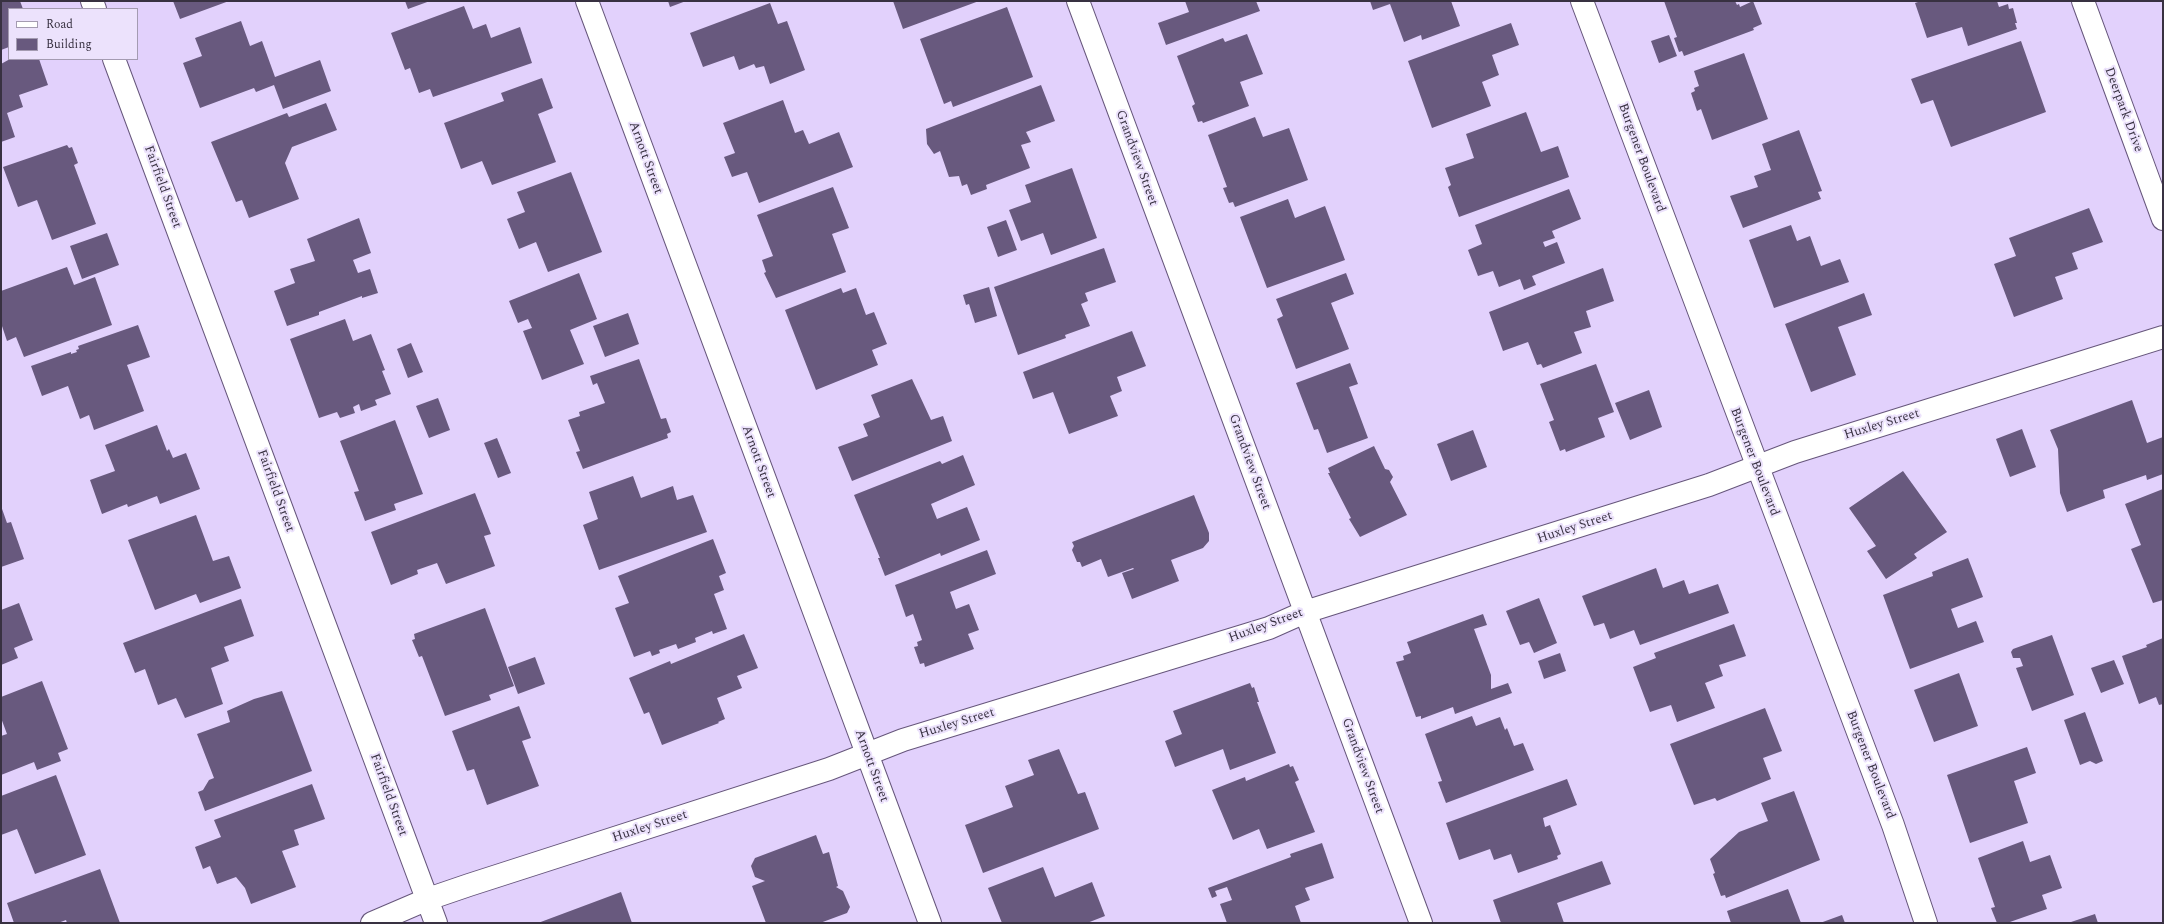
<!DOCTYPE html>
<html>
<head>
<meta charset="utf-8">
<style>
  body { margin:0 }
  #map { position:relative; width:2164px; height:924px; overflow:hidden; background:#e2d1fc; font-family:Spectral,serif }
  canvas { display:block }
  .frame { position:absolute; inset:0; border:2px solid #383141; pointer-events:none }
  .legend { position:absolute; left:8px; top:8px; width:130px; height:52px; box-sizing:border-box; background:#ece2fc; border:1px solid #a49bb1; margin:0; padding:5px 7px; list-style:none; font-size:12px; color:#383141 }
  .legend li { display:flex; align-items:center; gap:8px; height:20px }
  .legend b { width:20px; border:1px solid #a49bb1 }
</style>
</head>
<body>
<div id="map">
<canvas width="2164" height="924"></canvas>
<div class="frame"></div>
<ul class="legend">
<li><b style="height:5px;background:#fff"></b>Road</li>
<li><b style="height:11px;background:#68597e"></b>Building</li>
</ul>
</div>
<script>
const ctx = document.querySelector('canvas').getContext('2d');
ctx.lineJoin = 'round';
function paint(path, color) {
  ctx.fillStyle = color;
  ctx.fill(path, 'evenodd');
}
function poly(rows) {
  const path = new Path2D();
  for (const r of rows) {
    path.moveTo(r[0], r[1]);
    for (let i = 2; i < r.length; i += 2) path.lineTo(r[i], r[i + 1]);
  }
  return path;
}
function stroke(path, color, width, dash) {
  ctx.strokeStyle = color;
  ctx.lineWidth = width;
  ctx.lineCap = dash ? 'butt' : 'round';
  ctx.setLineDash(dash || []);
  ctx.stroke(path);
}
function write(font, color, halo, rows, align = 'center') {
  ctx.font = font + ' Spectral,serif';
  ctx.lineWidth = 4;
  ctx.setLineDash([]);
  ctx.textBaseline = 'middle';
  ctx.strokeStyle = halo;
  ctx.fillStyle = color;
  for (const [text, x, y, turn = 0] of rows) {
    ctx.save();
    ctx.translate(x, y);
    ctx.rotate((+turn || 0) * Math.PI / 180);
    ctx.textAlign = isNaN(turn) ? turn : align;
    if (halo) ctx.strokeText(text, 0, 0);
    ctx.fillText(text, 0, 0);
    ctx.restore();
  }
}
paint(poly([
  [1,1,20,1,23,9,9,9,9,47,1,50],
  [173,1,229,1,180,19],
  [405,1,430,1,408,9],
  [668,1,686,1,670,7],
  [893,1,979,1,903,29],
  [1185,1,1256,1,1260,11,1166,45,1158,23,1189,12],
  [1370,1,1451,1,1460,26,1422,40,1421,35,1404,42,1390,4,1373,10],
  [1664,1,1735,1,1737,5,1739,4,1740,7,1753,1,1762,24,1753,28,1754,30,1684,56,1682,51,1679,52,1674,38,1677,37],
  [1921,1,1997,1,1999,7,2008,4,2009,9,2013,8,2017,23,2015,23,2017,29,1968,46,1962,27,1927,38,1915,3],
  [770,3,778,24,787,21,805,70,770,84,764,66,756,68,754,64,739,70,734,56,703,67,690,33],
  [464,6,473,29,486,24,491,38,520,27,532,63,433,97,430,89,419,93,410,68,405,70,391,33],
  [1007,7,1033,77,953,107,951,101,944,104,920,39],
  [241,21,250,46,262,41,275,77,320,60,331,91,283,109,274,85,256,92,254,88,200,108,183,63,202,56,195,38],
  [1511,23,1519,45,1492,55,1499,75,1482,82,1491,106,1432,128,1408,61],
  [1247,34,1263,74,1240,82,1249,106,1203,123,1202,121,1198,122,1192,106,1195,104,1177,56,1223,38,1225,42],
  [1669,35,1677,56,1659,63,1651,41],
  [2021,41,2046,112,1951,147,1933,100,1921,104,1911,79],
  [1744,53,1768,119,1712,140,1701,109,1697,111,1691,93,1695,91,1694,88,1699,86,1694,71],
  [10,59,39,59,48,85,19,95,23,107,7,113,15,137,1,142,1,64],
  [542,78,553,108,538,114,556,162,492,185,482,161,461,169,444,123,504,101,501,93],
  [1041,85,1055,121,1026,132,1031,142,1021,145,1030,168,986,185,987,189,971,195,967,184,962,186,959,176,949,177,940,151,934,154,927,144,926,129],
  [783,100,795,133,803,130,809,144,839,132,853,167,759,203,747,172,732,177,724,157,735,153,723,123],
  [326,103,337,130,292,147,285,163,299,199,249,218,242,200,236,202,211,142,287,113,289,117],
  [1526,112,1541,152,1558,146,1569,177,1459,217,1448,187,1451,185,1445,168,1474,158,1466,134],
  [1255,117,1263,137,1289,128,1308,180,1235,207,1233,202,1229,203,1223,188,1227,187,1208,135],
  [1799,130,1822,191,1818,192,1821,199,1743,228,1730,196,1758,187,1754,176,1771,170,1762,144],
  [67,145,69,148,72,147,78,163,74,165,96,224,52,240,37,200,18,207,3,167],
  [1072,168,1097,238,1051,255,1043,233,1021,241,1009,210,1031,202,1025,185],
  [571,172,602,252,548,272,536,242,519,249,507,219,525,212,517,192],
  [833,187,849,228,832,234,846,272,776,298,764,273,766,272,762,260,773,256,757,215],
  [1569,189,1581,219,1552,231,1555,238,1543,242,1545,247,1557,242,1565,263,1532,276,1536,285,1524,290,1520,279,1499,287,1493,271,1478,276,1468,250,1482,244,1475,225],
  [1288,199,1295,218,1325,206,1345,260,1267,288,1240,217],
  [2089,208,2103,242,2072,253,2078,269,2055,277,2063,299,2014,317,1994,264,2016,256,2009,238],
  [359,218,371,253,353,260,358,273,370,269,378,293,362,298,362,296,319,312,319,315,287,326,274,291,295,283,290,269,315,261,307,239],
  [1006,220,1017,250,998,257,987,227],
  [1791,225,1797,241,1810,236,1821,266,1840,259,1849,282,1774,308,1749,240],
  [107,233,119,265,82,279,70,246],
  [1104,248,1116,282,1085,293,1088,301,1081,304,1090,326,1065,335,1066,338,1018,355,994,287],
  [67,267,74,285,95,277,112,325,24,357,16,337,7,341,1,323,1,291],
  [1603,268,1614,301,1586,311,1591,327,1574,332,1582,353,1543,368,1541,364,1537,365,1528,342,1503,351,1489,312],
  [579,273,597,319,570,330,584,364,542,380,523,331,532,328,528,319,518,323,509,301],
  [1346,273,1354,294,1331,303,1349,349,1296,369,1277,319,1283,316,1276,299],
  [989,287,997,316,975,323,969,304,966,305,963,295],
  [841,288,843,293,856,288,866,315,874,312,887,344,872,350,878,365,816,390,785,310],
  [1864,293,1872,315,1838,327,1856,375,1811,392,1785,324],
  [628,313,639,344,605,357,593,326],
  [345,319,353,341,371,334,385,370,382,371,391,394,375,400,377,405,361,411,359,404,353,407,355,413,340,418,337,412,319,418,290,339],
  [138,325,150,357,127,365,144,411,94,430,89,415,80,419,68,386,42,396,31,366,71,352,71,354,77,352,76,350,79,349,78,346],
  [1132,331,1146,366,1117,377,1122,391,1110,396,1118,416,1069,434,1053,392,1033,399,1023,372],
  [411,343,423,372,408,378,397,349],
  [639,359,661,419,666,418,671,432,667,434,668,438,583,469,576,452,580,451,568,420,580,416,579,412,605,403,597,383,593,385,590,376],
  [1350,363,1358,384,1349,387,1368,438,1327,453,1318,429,1314,430,1296,383],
  [1596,364,1614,412,1598,418,1605,437,1566,452,1565,449,1560,451,1549,422,1554,420,1540,384],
  [912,379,931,420,943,416,952,441,852,481,838,447,868,436,863,424,880,417,871,395],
  [1649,390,1662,427,1630,440,1615,403],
  [438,398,450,430,429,438,416,406],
  [2132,400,2147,443,2163,437,2163,474,2147,480,2146,475,2103,490,2105,498,2067,512,2060,493,2058,449,2050,430],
  [395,420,423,494,394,504,396,510,365,521,354,492,359,491,340,441],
  [157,425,167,451,169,449,173,458,186,453,200,489,160,504,157,496,128,507,127,504,102,514,90,480,115,471,105,445],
  [2022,429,2036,467,2010,477,1996,439],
  [1473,430,1487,467,1451,481,1437,444],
  [497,438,511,473,498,478,484,443],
  [1374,446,1385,469,1389,470,1393,477,1390,482,1407,515,1360,537,1349,519,1351,518,1328,473,1330,473,1328,468],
  [963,455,975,485,931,504,937,519,967,507,980,540,941,556,940,553,885,576,878,558,880,558,854,495,940,461,942,464],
  [1903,471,1947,532,1914,554,1917,558,1886,579,1867,551,1876,546,1849,508],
  [633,476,641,498,673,486,677,500,693,495,707,532,599,570,583,525,598,519,589,492],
  [2163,489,2163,600,2153,603,2131,549,2141,545,2125,504],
  [475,493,491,534,484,536,495,566,446,584,437,563,417,570,418,574,391,585,371,532],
  [1194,495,1209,533,1209,541,1203,548,1171,560,1179,581,1132,599,1122,573,1134,569,1133,568,1108,577,1101,559,1082,567,1080,562,1077,562,1072,550,1074,546,1072,542],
  [1,506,7,523,11,522,24,559,1,567],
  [196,515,213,561,229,556,241,588,200,603,196,594,155,610,128,540],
  [713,539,726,573,719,576,724,590,714,594,727,629,713,634,712,631,695,638,696,642,678,649,676,644,659,650,660,653,652,656,650,651,634,657,615,608,629,603,618,576],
  [987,550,996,574,950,592,956,609,969,604,979,630,968,634,974,649,925,667,924,663,920,664,914,647,918,646,917,642,922,640,913,614,906,617,895,585],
  [1968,558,1983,597,1951,609,1958,628,1976,621,1984,642,1910,669,1883,595,1933,576,1932,572],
  [1656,568,1663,588,1684,580,1689,594,1718,584,1729,613,1640,645,1634,630,1610,639,1604,623,1594,626,1582,596],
  [1539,598,1557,643,1534,653,1529,642,1520,645,1506,611],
  [241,599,254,636,224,647,229,661,211,668,223,704,185,718,176,698,158,705,145,669,135,673,123,643],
  [19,603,33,640,14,648,18,658,1,665,1,610],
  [485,608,514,686,489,695,491,700,445,716,422,656,419,657,412,640,415,639,414,634],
  [1483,614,1487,625,1474,629,1491,675,1491,689,1508,683,1512,693,1455,714,1453,707,1421,719,1421,716,1416,717,1396,662,1404,660,1403,656,1411,653,1407,642],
  [1734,624,1746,656,1719,665,1723,676,1705,683,1715,708,1677,722,1671,705,1650,712,1633,667,1656,658,1654,653],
  [744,634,758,668,737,676,742,688,717,698,725,719,718,722,719,723,662,745,649,712,644,714,629,678,670,661,671,664],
  [2052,635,2074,695,2032,711,2016,668,2023,666,2020,658,2013,658,2011,652,2013,649],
  [2163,638,2163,704,2159,705,2156,697,2139,704,2122,656,2147,647,2146,645],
  [1560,653,1566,671,1544,679,1538,661],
  [535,657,545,684,518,694,508,667],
  [2114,660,2124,684,2101,693,2091,668],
  [1959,673,1978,726,1934,742,1914,690],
  [42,681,68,749,58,753,61,761,37,770,34,762,1,775,1,736,7,734,1,718,1,697],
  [1250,683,1252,688,1254,687,1259,702,1257,702,1276,753,1230,770,1223,749,1175,767,1165,741,1182,734,1173,711],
  [282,691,312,771,205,811,198,792,203,790,209,780,214,778,197,734,230,722,227,711,254,699],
  [519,706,531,738,522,741,539,786,487,805,474,769,467,771,452,731],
  [1765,708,1782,751,1763,758,1771,779,1717,801,1715,798,1694,805,1670,744],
  [2085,712,2103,761,2096,764,2090,761,2080,765,2064,720],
  [1472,716,1476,726,1500,717,1505,730,1507,728,1514,746,1523,743,1534,770,1446,803,1438,782,1442,781,1425,734],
  [2027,747,2036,773,2014,781,2028,823,1970,843,1947,775],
  [1059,749,1078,794,1085,792,1099,829,983,873,965,825,1013,807,1005,786,1034,775,1028,760],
  [1289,764,1290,767,1293,766,1299,780,1295,782,1315,832,1267,849,1259,829,1233,840,1212,790,1245,777,1246,781],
  [56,775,86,855,35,874,17,829,1,835,1,796],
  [1567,779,1577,805,1543,818,1545,827,1550,825,1561,854,1557,856,1558,859,1518,873,1511,854,1494,860,1490,849,1459,860,1446,823],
  [312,784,325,819,294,830,299,845,282,851,296,887,251,904,245,888,236,877,217,884,210,866,203,869,195,847,221,837,214,820],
  [1794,791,1820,860,1726,898,1725,895,1721,896,1713,874,1715,873,1710,859,1739,832,1768,821,1761,803],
  [816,835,823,854,829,852,838,886,836,887,843,891,850,907,847,913,820,923,766,923,752,886,765,881,755,877,751,866,755,858],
  [2023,841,2030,862,2050,855,2062,888,2042,895,2047,909,2007,923,1997,923,1991,908,1995,907,1978,858],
  [1322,843,1334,878,1305,888,1310,900,1295,906,1301,923,1227,923,1220,904,1232,900,1227,887,1215,891,1217,896,1212,898,1208,888,1291,857,1290,854],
  [1602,861,1611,884,1557,903,1564,923,1501,923,1493,900],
  [1043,867,1055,897,1092,882,1105,916,1087,923,1002,923,988,888],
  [100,869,120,923,67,923,66,920,58,923,14,923,7,903],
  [1788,889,1801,923,1731,923,1727,911],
  [621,892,632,923,538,923],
  [2095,914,2098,923,2068,923],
  [1842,915,1845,923,1820,923]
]), '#68597e');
const minor = poly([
  [92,1,95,9],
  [587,1,930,923],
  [1078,1,1421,923],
  [2083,1,2163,219],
  [114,59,436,923],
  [372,923,428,899,469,885,829,769,903,740,1269,628,1305,612,1709,485,1795,452,2163,337]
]);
const secondary = poly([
  [1582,1,1893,825,1926,923]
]);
stroke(minor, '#66567b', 24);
stroke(secondary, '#66567b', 24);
stroke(minor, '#fff', 22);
stroke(secondary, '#fff', 22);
write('13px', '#383141', '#ece2fc', [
  ["Deerpark Drive",2123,110,70],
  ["Arnott Street",645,158,70],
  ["Grandview Street",1136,158,70],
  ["Burgener Boulevard",1641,158,70],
  ["Fairfield Street",162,187,70],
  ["Huxley Street",1882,425,-17],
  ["Arnott Street",758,462,70],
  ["Grandview Street",1249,462,70],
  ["Burgener Boulevard",1754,462,69],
  ["Fairfield Street",275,491,70],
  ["Huxley Street",1575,528,-18],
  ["Huxley Street",1266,626,-20],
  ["Huxley Street",957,724,-17],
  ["Burgener Boulevard",1870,765,69],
  ["Arnott Street",871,766,70],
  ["Grandview Street",1362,766,70],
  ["Fairfield Street",388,795,70],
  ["Huxley Street",650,827,-18]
]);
</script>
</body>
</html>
